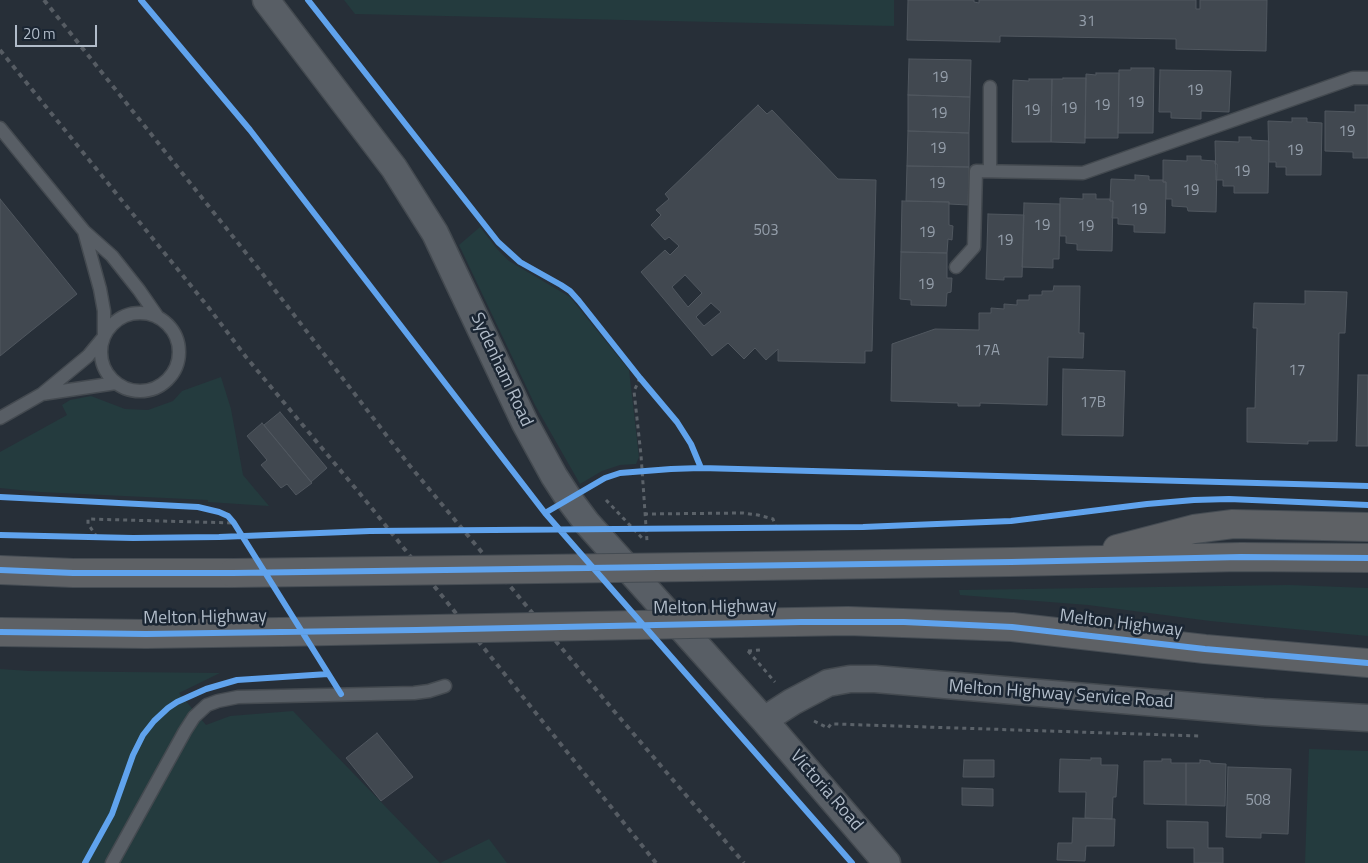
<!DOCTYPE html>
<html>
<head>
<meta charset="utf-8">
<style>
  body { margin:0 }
  #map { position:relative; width:1368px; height:863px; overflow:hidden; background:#272f38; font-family:"Titillium Web",sans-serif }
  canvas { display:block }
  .scale { position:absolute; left:15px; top:25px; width:82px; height:22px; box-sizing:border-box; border:2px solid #b1bcc9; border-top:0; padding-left:6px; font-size:15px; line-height:18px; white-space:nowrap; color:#b1bcc9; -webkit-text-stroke:4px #1b2633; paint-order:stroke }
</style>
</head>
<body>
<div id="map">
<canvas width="1368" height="863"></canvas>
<div class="scale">20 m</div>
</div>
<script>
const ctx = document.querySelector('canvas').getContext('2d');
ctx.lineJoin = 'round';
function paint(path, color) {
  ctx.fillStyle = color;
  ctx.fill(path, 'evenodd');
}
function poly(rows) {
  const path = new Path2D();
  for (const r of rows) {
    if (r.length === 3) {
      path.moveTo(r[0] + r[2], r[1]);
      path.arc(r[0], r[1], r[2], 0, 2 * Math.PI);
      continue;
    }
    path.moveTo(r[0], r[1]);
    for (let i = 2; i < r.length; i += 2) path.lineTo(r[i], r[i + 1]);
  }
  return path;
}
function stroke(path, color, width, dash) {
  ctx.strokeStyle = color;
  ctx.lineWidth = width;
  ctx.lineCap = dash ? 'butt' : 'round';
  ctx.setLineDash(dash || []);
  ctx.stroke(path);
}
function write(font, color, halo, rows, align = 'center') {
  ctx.font = font + ' "Titillium Web",sans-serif';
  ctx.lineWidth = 5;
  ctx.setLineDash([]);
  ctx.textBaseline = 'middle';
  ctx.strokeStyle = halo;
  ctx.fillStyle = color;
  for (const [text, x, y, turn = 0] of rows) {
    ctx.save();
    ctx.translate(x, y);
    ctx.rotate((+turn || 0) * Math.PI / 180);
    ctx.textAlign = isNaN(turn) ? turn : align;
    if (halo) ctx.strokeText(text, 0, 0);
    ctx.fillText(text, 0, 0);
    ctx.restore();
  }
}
paint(poly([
  [344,0,894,0,894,26,355,14],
  [480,227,498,250,509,261,570,297,629,370,639,457,636,464,620,465,602,471,580,484,535,405,459,245],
  [221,377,231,409,243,475,269,506,208,502,208,500,40,492,0,488,0,452,67,415,62,405,70,400,91,396,125,409,148,410,173,401,182,391],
  [1289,585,1368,588,1368,636,1210,621,1088,605,960,595,959,590],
  [0,669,30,671,220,673,179,693,206,725,230,716,293,711,440,863,489,839,507,863,0,863],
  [1309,749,1368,751,1368,863,1305,863]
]), '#243b3e');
const building = poly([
  [908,0,974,0,974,2,979,3,979,0,1196,0,1196,9,1200,9,1200,0,1267,0,1266,51,1176,49,1176,39,1000,36,1000,42,907,40,908,0],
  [909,59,971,60,970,97,908,95,909,59],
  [1131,68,1154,68,1153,133,1118,133,1119,70,1131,70,1131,68],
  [1160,70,1231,71,1229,112,1201,111,1201,119,1171,118,1171,112,1159,112,1160,70],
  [1096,73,1119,73,1118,138,1085,138,1086,74,1096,75,1096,73],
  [1063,78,1086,78,1085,143,1051,142,1052,79,1063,79,1063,78],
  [1029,79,1052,79,1051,142,1012,142,1013,80,1029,81,1029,79],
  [908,95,970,97,969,133,908,131,908,95],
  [758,105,767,114,772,110,838,179,876,180,872,351,865,351,865,363,778,361,778,349,766,360,755,348,744,359,728,343,712,356,641,272,665,250,670,255,679,246,669,237,665,240,651,225,661,215,656,210,669,199,665,194,758,105],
  [685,275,702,293,688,307,672,287,685,275],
  [711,303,721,312,704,326,696,317,711,303],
  [1355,105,1368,105,1368,158,1353,158,1353,152,1325,151,1325,111,1355,112,1355,105],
  [1292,118,1307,118,1307,122,1322,123,1321,175,1286,175,1286,167,1276,167,1276,162,1269,162,1268,121,1292,122,1292,118],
  [908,131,969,133,969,167,907,166,908,131],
  [1239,137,1251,137,1251,140,1269,141,1268,193,1234,193,1234,186,1223,186,1223,180,1216,180,1215,141,1239,142,1239,137],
  [1187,156,1201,156,1201,160,1215,161,1215,164,1217,164,1216,212,1188,211,1187,207,1172,206,1172,199,1166,199,1166,182,1163,182,1163,160,1187,161,1187,156],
  [907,166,969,167,968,205,949,204,949,202,906,201,907,166],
  [1135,175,1149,176,1149,180,1163,180,1163,182,1166,182,1165,233,1134,232,1134,225,1118,224,1118,218,1112,218,1113,201,1110,201,1111,179,1135,180,1135,175],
  [1083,194,1096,194,1096,199,1110,199,1110,201,1113,201,1112,251,1077,250,1077,244,1066,243,1066,236,1060,236,1060,198,1083,199,1083,194],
  [0,199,77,294,0,356,0,199],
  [902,201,949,202,949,225,953,226,952,240,948,239,947,253,901,252,902,201],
  [1024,203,1060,204,1059,259,1053,259,1053,268,1022,267,1024,203],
  [988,214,1024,215,1022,277,1004,277,1004,280,986,279,988,214],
  [901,252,947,253,947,278,952,278,951,292,947,293,946,306,911,305,911,300,900,299,901,252],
  [1054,286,1080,286,1079,333,1084,333,1083,358,1048,357,1047,405,980,403,980,406,958,406,958,403,891,401,892,344,935,329,979,330,979,313,991,313,991,308,1004,309,1004,304,1017,305,1017,300,1029,300,1029,295,1042,295,1042,291,1053,291,1054,286],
  [1305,291,1347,292,1345,333,1339,333,1337,441,1308,441,1308,444,1247,442,1247,408,1255,408,1257,328,1253,328,1254,303,1305,304,1305,291],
  [1063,369,1125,371,1123,436,1062,435,1063,369],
  [1358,375,1368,375,1368,446,1356,446,1358,375],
  [280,412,327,468,311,482,264,425,280,412],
  [262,423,312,483,296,495,287,484,281,488,261,465,267,460,247,436,262,423],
  [377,733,413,777,381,801,346,758,377,733],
  [1091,758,1101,758,1101,765,1118,765,1116,797,1113,797,1112,819,1085,818,1086,792,1059,792,1060,759,1091,760,1091,758],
  [1162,759,1171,759,1171,763,1186,763,1186,805,1144,804,1144,761,1162,761,1162,759],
  [964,760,994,760,994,777,963,777,964,760],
  [1200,760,1210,761,1210,763,1226,764,1225,806,1186,805,1186,763,1200,763,1200,760],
  [1228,767,1291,769,1288,834,1261,833,1261,838,1226,837,1228,767],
  [962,788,993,789,993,806,962,805,962,788],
  [1073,818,1115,819,1114,846,1086,846,1085,861,1057,860,1058,843,1072,843,1073,818],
  [1167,821,1208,822,1208,848,1223,848,1223,863,1194,863,1194,848,1167,848,1167,821]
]);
paint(building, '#414850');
stroke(building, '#50575f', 1);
const lane = poly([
  [0,128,84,231,112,256,139,290,157,316],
  [990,171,990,87],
  [84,231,100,289,104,311,104,335],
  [956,267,974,247,976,171,1083,173,1353,78,1368,78],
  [140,352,39],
  [42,394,116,383],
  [0,418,42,394,88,356,102,339],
  [112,863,185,731,194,717,207,705,218,701,238,697,414,693,429,691,445,686]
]);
const street = poly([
  [266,0,394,168,435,233,525,423,554,476,569,499,587,523,764,720,887,863],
  [764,720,792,702,828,683,850,679,875,679,1263,712,1368,718]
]);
const highway = poly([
  [1117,549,1194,529,1233,524,1368,527],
  [692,567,1011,562,1241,557,1368,558],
  [0,570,73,573,233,573],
  [740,623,848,621,1012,627,1205,649,1368,663],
  [0,632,146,634,281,632]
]);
stroke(lane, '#444a50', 15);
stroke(street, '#444a50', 29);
stroke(highway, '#454c53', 30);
stroke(poly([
  [640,378,634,391,641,455,647,541],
  [606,500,643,539],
  [644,514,743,513,758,515,773,519,776,528],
  [97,537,88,524,88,519,234,523],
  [748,651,775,682],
  [814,721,828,728,831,724,835,724,1200,736]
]), '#5b6269', 3, [4, 4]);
stroke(lane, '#585e65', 12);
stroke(street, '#585e65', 26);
stroke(highway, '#5e6165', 28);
stroke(poly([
  [44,0,258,268,410,466,614,711,744,863],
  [0,50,209,308,246,357,366,501,656,863]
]), '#565c63', 4, [5, 5]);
const highwayBridge = poly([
  [233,573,692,567],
  [281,632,740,623]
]);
stroke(highwayBridge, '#454c53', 30, []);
stroke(poly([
  [748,651,760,650]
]), '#5b6269', 3, [4, 4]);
stroke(highwayBridge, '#5e6165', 28);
stroke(poly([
  [141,0,250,130,545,513,852,863],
  [308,0,498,242,520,262,561,285,570,291,579,301,640,378,677,422,691,444,701,468],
  [0,497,198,507,219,512,228,516,234,523,341,694],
  [545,513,605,478,620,473,671,469,701,468,1368,486],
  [0,535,133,538,219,537,370,531,863,527,1011,521,1147,504,1194,500,1229,499,1368,505],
  [0,570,73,573,233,573,1011,562,1241,557,1368,558],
  [0,632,146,634,416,630,801,622,904,622,1012,627,1205,649,1368,663],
  [85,863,112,814,133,755,143,735,154,721,168,708,177,702,206,689,237,680,328,674]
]), '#60a3ed', 6);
write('15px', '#959fab', null, [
  ["31",1087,22],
  ["19",940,78],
  ["19",1195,91],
  ["19",1136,103],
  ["19",1102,106],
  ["19",1069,109],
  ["19",1032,111],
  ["19",939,114],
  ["19",1347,132],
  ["19",938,149],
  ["19",1295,151],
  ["19",1242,172],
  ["19",937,184],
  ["19",1191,191],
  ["19",1139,210],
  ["19",1042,226],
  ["19",1086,227],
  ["503",766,231],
  ["19",927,233],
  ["19",1005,241],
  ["19",926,285],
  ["17A",987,351],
  ["17",1297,371],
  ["17B",1093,403],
  ["508",1258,801]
]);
write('18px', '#b1bcc9', '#1b2633', [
  ["Sydenham Road",501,370,65],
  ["Melton Highway",715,608,-1],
  ["Melton Highway",205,618,-1],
  ["Melton Highway",1121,624,7],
  ["Melton Highway Service Road",1061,695,4],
  ["Victoria Road",826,791,49]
]);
</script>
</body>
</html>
